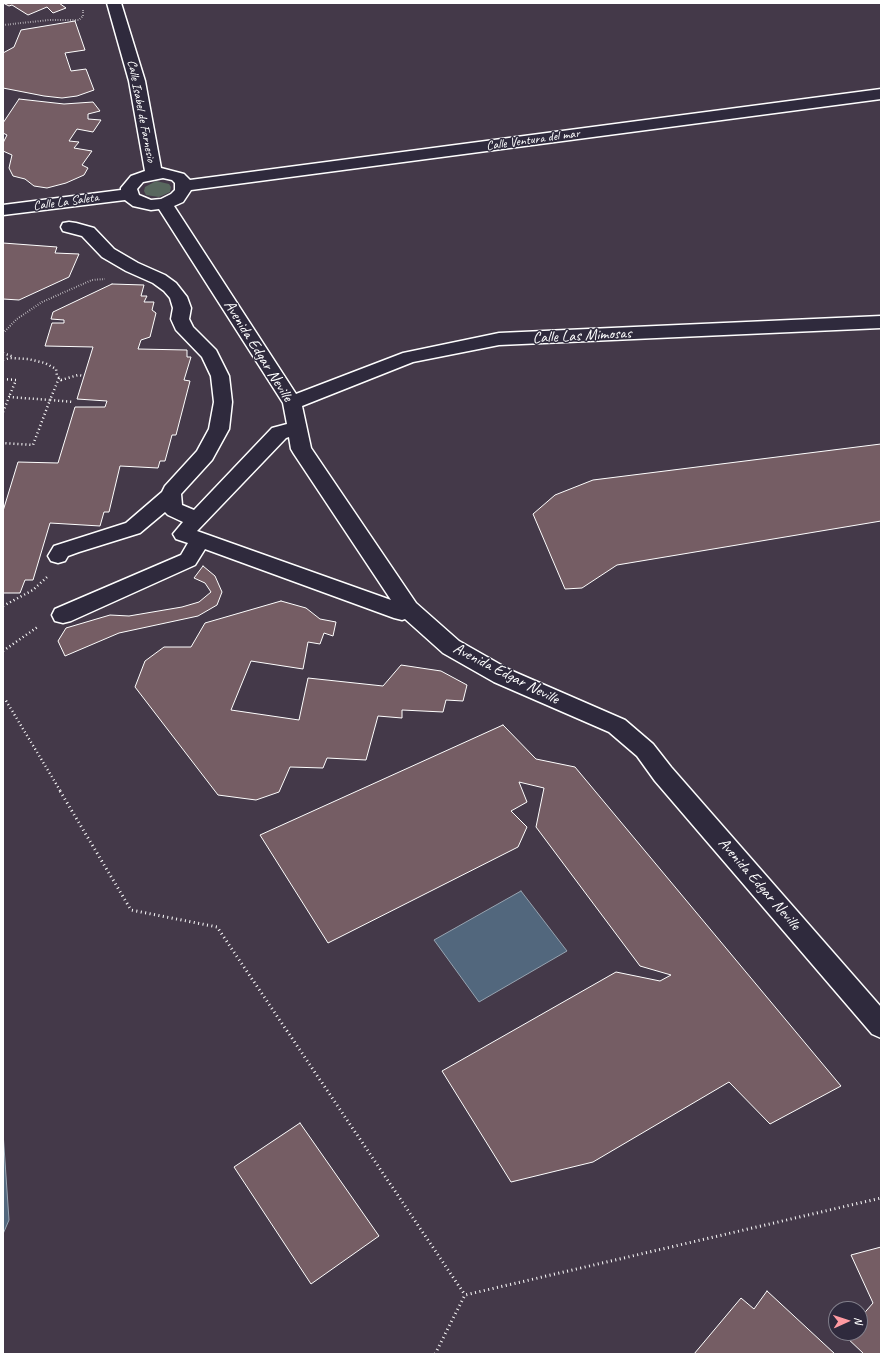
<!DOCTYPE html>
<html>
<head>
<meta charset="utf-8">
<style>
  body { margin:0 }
  #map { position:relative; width:884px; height:1357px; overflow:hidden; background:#443949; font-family:Caveat,sans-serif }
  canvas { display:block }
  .frame { position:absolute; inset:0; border:4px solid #fff; pointer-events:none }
  .north { position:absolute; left:828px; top:1301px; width:40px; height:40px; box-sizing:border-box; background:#2f2a3d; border:1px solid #827f8b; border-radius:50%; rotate:87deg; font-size:11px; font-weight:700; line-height:16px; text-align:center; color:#fff }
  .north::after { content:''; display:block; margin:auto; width:14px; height:18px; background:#ff9aa2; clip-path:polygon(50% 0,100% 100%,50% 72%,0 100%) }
</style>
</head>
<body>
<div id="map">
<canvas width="884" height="1357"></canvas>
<div class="frame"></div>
<div class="north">N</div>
</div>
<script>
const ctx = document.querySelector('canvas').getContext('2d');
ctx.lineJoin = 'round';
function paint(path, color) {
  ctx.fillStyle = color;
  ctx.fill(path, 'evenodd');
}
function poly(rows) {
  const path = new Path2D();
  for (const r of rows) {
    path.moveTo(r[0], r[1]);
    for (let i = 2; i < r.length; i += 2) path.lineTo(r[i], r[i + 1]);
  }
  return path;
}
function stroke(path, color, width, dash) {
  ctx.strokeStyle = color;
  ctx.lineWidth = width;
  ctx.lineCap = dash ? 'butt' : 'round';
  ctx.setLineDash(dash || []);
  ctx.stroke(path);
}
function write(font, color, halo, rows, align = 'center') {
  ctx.font = font + ' Caveat,sans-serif';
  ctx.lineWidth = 3;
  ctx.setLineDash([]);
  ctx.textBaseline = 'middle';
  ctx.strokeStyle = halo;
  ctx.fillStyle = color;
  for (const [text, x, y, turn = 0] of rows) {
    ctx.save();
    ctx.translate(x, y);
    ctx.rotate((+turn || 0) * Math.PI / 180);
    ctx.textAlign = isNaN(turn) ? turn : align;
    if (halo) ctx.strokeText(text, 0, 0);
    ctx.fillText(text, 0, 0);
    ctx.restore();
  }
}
paint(poly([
  [156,181,169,184,171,187,170,192,159,197,146,195,144,191,145,187]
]), '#58675e');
const water = poly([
  [521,891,567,951,479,1002,434,940,521,891],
  [3,1132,9,1220,3,1234,3,1132]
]);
paint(water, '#52677d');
stroke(water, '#97a4b1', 1);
const building = poly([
  [3,3,59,3,66,8,53,13,47,7,28,15,12,5,9,6,3,3],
  [75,21,85,50,65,53,71,71,86,69,94,90,77,96,62,98,44,96,3,88,3,53,14,47,21,30,75,21],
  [19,99,64,104,93,102,100,111,88,114,88,119,101,120,93,132,77,129,69,141,79,142,74,148,92,151,82,165,88,168,84,175,66,183,47,188,34,186,25,179,13,176,9,168,12,155,3,151,3,143,7,135,3,133,3,123,19,99],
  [3,243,57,247,55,253,79,254,69,277,19,300,3,299,3,243],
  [112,284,144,285,141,296,147,296,144,302,154,302,152,310,156,313,150,337,141,340,138,349,187,350,187,357,191,357,184,380,190,381,176,435,172,435,165,461,160,461,158,468,120,466,109,512,104,512,100,526,50,523,33,580,25,580,20,593,3,593,3,511,18,462,58,463,75,407,105,407,107,401,77,399,93,347,45,346,52,323,64,323,64,320,51,319,53,312,112,284],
  [881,444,881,521,617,565,582,588,565,589,533,514,555,495,593,480,881,444],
  [203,566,215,576,222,592,217,605,198,616,119,633,65,656,58,641,66,628,110,615,129,616,182,607,199,602,211,592,205,583,194,578,203,566],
  [281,601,306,608,320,619,336,622,333,636,324,633,320,644,308,642,303,669,251,661,231,710,299,720,308,678,383,686,401,665,441,671,467,685,463,701,446,700,443,712,402,710,402,718,378,716,366,760,327,758,323,768,290,767,279,792,256,800,218,795,135,687,145,661,164,647,191,647,205,623,281,601],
  [503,725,536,759,575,767,841,1086,770,1124,729,1082,593,1162,511,1182,442,1071,616,972,660,981,671,975,640,966,536,827,544,788,519,782,527,802,511,811,527,827,518,847,328,943,260,835,503,725],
  [300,1123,379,1236,311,1284,234,1167,300,1123],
  [881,1247,881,1354,864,1354,845,1336,848,1333,860,1333,860,1318,873,1303,851,1255,881,1247],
  [767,1291,835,1354,694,1354,741,1298,754,1309,767,1291]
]);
paint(building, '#755d64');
stroke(building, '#fff', 1);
const minor = poly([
  [107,3,121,3,145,81,161,168,184,174,190,180,881,89,881,99,191,190,183,202,174,206,296,394,403,353,499,333,881,316,881,328,499,345,413,362,302,406,311,448,416,603,459,641,510,670,625,720,653,744,671,767,881,1007,881,1038,872,1034,655,781,637,756,609,732,494,682,443,653,405,619,402,620,394,618,205,549,195,565,71,621,63,623,55,621,52,615,55,609,181,555,188,543,176,539,173,534,183,522,168,515,165,512,140,533,79,552,68,556,65,561,58,563,51,561,48,556,54,546,126,523,162,492,165,486,197,451,209,429,214,402,211,376,202,357,176,330,171,319,173,308,170,298,164,291,153,283,126,271,102,257,82,236,63,231,61,227,63,223,69,222,76,223,94,228,114,249,138,263,165,275,176,283,187,297,191,308,189,319,193,327,216,350,229,376,232,402,229,429,212,460,181,494,182,505,194,510,272,428,287,424,283,403,159,209,151,210,133,206,125,200,3,215,3,205,121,190,121,188,131,176,145,171,129,81,107,3],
  [163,178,172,180,175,183,175,190,171,194,161,199,151,200,139,195,137,189,143,182,163,178],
  [289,437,291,449,294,454,391,600,197,531,286,438,289,437]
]);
stroke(minor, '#fff', 3);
stroke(poly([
  [3,25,49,20,79,20,83,16,83,8],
  [3,333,17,319,42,302,92,280,105,279]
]), '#fff', 2, [0.5, 2]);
stroke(poly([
  [3,353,14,357],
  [3,360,10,358,28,359,45,363,56,369,57,376,61,380,78,375,84,376],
  [59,378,50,400,74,402],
  [3,379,16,380,9,397],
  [3,412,9,397,50,400,33,445,3,443],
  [3,606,33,590,47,577],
  [3,651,39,626],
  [3,699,5,699,61,792]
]), '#fff', 2.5, [1, 3]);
stroke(poly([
  [60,791,131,910,217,927,465,1295],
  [435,1354,465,1295,881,1198]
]), '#fff', 3, [1, 3.5]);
paint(minor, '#2f2a3d');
write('13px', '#fff', '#2f2a3d', [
  ["Calle Isabel de Farnesio",141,111,79],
  ["Calle Ventura del mar",533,140,-8],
  ["Calle La Saleta",66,202,-8]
]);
write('16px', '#fff', '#2f2a3d', [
  ["Calle Las Mimosas",582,336,-3],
  ["Avenida Edgar Neville",258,351,58],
  ["Avenida Edgar Neville",506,674,27],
  ["Avenida Edgar Neville",759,884,49]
]);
</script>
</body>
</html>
